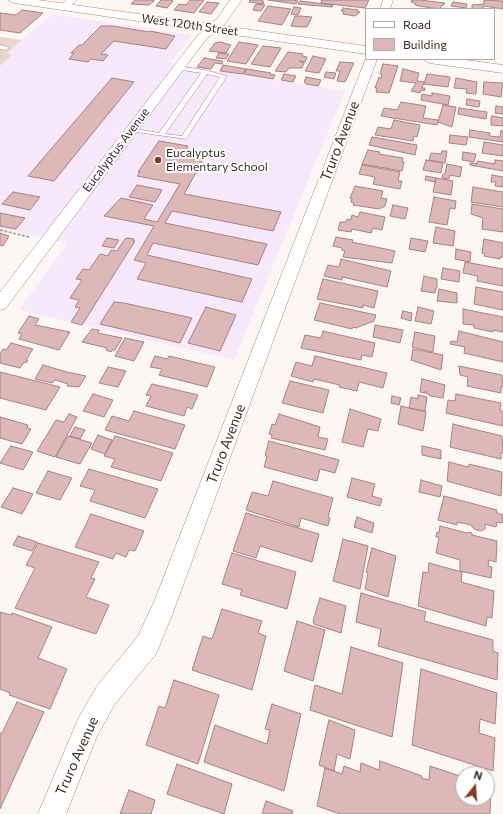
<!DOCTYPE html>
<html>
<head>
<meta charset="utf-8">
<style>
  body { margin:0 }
  #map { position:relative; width:503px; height:814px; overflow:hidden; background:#fdf7f3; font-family:Commissioner,sans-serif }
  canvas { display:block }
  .legend { position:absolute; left:365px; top:8px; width:130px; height:52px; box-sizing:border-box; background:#fff; border:1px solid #afaaa7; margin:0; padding:5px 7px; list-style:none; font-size:12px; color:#372b24 }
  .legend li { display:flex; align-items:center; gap:8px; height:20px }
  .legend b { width:20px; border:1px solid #afaaa7 }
  .north { position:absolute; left:455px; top:766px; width:40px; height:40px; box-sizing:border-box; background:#fff; border:1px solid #afaaa7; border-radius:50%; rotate:17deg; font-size:11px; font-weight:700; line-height:16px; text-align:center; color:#372b24 }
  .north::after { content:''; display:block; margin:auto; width:14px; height:18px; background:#853d1f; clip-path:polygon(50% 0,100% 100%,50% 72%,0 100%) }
</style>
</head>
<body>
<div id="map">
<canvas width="503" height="814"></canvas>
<ul class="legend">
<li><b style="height:5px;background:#fff"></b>Road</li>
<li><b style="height:11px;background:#ddb8b6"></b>Building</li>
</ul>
<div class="north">N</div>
</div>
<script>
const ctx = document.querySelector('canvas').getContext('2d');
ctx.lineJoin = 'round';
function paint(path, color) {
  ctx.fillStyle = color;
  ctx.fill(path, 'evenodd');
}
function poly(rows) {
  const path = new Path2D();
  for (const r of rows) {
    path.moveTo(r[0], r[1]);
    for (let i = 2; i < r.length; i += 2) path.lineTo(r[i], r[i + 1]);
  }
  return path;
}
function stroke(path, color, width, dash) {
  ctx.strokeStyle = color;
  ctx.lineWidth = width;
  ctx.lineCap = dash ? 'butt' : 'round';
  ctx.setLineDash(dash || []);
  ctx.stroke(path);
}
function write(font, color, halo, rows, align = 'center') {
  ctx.font = font + ' Commissioner,sans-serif';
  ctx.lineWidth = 4;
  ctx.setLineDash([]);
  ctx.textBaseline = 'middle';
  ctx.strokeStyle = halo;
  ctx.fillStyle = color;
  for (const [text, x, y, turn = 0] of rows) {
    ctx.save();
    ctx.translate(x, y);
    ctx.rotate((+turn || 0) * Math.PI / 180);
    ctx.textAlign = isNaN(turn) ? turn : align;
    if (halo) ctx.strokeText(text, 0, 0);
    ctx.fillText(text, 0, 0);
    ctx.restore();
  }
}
paint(poly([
  [52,14,192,35,170,63,345,91,234,360,19,310,67,244,0,228,0,66,12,55,7,53]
]), '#f8e8fb');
paint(poly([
  [0,37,22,40,7,53,12,55,0,66]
]), '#ebd6cb');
const building = poly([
  [135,0,154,0,154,1,149,5,131,4,135,0],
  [161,0,172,0,173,1,167,8,156,6,161,0],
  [190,0,204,0,194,13,174,10,179,4,186,5,190,0],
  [250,0,263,0,262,2,264,2,263,4,249,2,250,0],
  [268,0,293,0,298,1,296,4,268,0],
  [321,0,369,0,365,8,321,3,322,0,321,0],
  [412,0,420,0,445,3,439,9,419,6,415,5,415,3,411,2,412,0],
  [484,0,503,1,503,9,484,6,483,9,472,9,472,5,484,4,484,0],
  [300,1,333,5,332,7,298,4,300,1],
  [207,2,219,3,211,14,199,12,207,2],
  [453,2,467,4,466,8,451,6,453,2],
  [256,4,265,5,261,11,253,10,256,4],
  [268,6,291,9,282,25,258,21,268,6],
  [294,7,301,8,298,15,291,14,294,7],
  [343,8,358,10,357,12,360,12,355,16,343,14,344,11,341,11,343,8],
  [22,10,43,13,20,33,0,30,0,13,16,15,22,10],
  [295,16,300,16,312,17,307,27,302,27,291,26,295,16],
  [101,26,113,26,149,32,150,31,175,36,166,49,114,41,101,54,108,55,103,61,91,59,88,62,69,59,74,53,71,53,79,45,82,45,101,26],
  [220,42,231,45,226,53,209,51,215,43,220,42],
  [239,42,258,45,246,64,227,61,239,42],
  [263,46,281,48,270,67,251,64,263,46],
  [288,52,303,54,302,56,307,57,305,62,299,61,304,63,302,68,289,68,286,72,275,71,288,52],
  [219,53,229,54,226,59,216,58,219,53],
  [313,56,326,59,319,73,305,71,313,56],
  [204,58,222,61,223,62,222,64,215,63,211,69,197,67,204,58],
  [340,62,354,63,345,82,337,81,340,71,336,71,340,62],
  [383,64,398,66,389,93,376,92,377,88,375,88,379,77,381,78,382,75,380,74,383,64],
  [223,65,246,69,243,74,220,71,223,65],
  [247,69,271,73,270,74,275,75,273,79,244,74,247,69],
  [403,69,419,73,417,81,424,82,422,88,425,88,424,91,421,90,420,93,411,91,416,83,400,81,403,69],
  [326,72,336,73,334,79,324,77,326,72],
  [284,74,296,76,293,82,281,80,284,74],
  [427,74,450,77,448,87,424,84,427,74],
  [306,77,321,80,318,86,306,84,304,82,306,77],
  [112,78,134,82,54,181,28,176,112,78],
  [456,78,477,82,476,94,466,93,467,89,454,88,456,78],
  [484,82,503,83,501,97,483,94,484,82],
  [432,93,450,96,448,105,421,100,422,94,432,96,432,93],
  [467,99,480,101,479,107,466,105,467,99],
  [401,102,426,106,423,118,438,120,437,125,381,116,384,108,397,110,401,102],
  [443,105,456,107,452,127,438,122,443,105],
  [496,106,503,107,503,114,495,113,496,106],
  [459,108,487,112,486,119,458,114,459,108],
  [492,116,503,118,503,126,491,125,491,118,492,116],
  [394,120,420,125,417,137,414,136,413,141,375,135,378,127,391,129,394,120],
  [470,130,490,133,489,136,500,137,501,130,503,131,503,142,469,137,470,130],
  [450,135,468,137,466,145,449,143,450,135],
  [372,137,417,145,415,155,369,145,372,137],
  [159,141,188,146,185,151,195,153,191,158,203,160,184,194,281,212,273,231,172,211,165,223,267,244,258,265,153,243,147,255,252,279,242,302,137,279,146,263,134,260,154,226,104,216,121,198,153,205,144,219,157,222,180,184,137,176,140,172,138,172,159,141],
  [484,142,503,145,503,156,482,153,484,142],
  [368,150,380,152,379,154,403,158,402,162,404,162,402,171,362,164,368,150],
  [442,151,447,151,445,163,429,160,431,153,441,154,442,151],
  [463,152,476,154,474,162,462,160,463,152],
  [426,160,443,163,441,173,423,170,426,160],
  [495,160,503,161,503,171,470,165,470,163,477,164,477,161,495,164,495,160],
  [447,164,462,167,460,177,450,175,449,179,442,178,443,174,445,174,447,164],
  [362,165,400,172,398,181,402,181,400,189,373,184,375,177,359,174,362,165],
  [492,175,503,177,503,187,495,186,496,182,491,182,492,175],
  [426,176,436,178,435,182,425,180,426,176],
  [436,178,453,181,451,195,433,192,436,178],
  [137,185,162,190,155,202,129,197,137,185],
  [355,186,383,191,381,198,387,199,385,206,379,209,353,205,354,203,351,202,352,199,350,198,355,186],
  [473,187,503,192,503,207,471,202,473,187],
  [13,192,40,197,30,210,2,204,13,192],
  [434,197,456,201,455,209,450,208,447,225,429,222,434,197],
  [472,204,503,209,503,232,482,229,483,218,471,214,472,204],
  [393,205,408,208,405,219,390,216,393,205],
  [360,212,385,217,382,230,373,228,371,233,352,229,351,232,338,230,340,222,346,222,347,219,351,220,352,215,358,217,360,212],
  [0,213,25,218,16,229,0,226,0,213],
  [436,227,455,231,453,246,433,243,436,227],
  [0,233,9,236,3,246,0,245,0,233],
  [336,237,353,240,352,242,395,251,392,263,343,257,345,251,342,250,342,248,333,246,336,237],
  [107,238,119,240,114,248,102,246,107,238],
  [128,238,134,239,133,241,135,241,82,325,71,322,80,308,75,307,79,300,70,298,82,280,76,279,83,269,89,270,100,254,108,256,111,250,117,251,125,239,128,238],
  [411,238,428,241,425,252,409,249,411,238],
  [484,239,503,243,503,257,500,257,500,259,484,256,485,254,482,253,484,239],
  [456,249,471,252,470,262,455,259,456,249],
  [341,259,391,271,387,287,342,277,342,280,324,276,328,265,339,267,341,259],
  [465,262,503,269,503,286,477,281,478,276,463,273,465,262],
  [443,268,460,271,459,282,441,279,443,268],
  [424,276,437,279,437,288,436,288,435,293,421,291,424,276],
  [323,279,378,291,374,308,363,305,363,308,317,299,323,279],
  [476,287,503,292,503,310,474,304,476,287],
  [439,289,457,293,457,303,437,301,439,289],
  [114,302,124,303,192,318,180,343,100,324,114,302],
  [320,303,376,315,374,321,356,328,353,327,352,329,314,320,320,303],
  [206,307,236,315,220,351,188,343,206,307],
  [418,307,434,311,431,324,415,321,418,307],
  [463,309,503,317,503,332,493,330,493,332,474,328,474,325,463,324,463,309],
  [403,311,412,313,411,321,401,318,403,311],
  [29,316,39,319,35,325,70,332,59,350,19,339,22,334,18,333,29,316],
  [375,325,403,330,400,343,373,337,375,325],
  [92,329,99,330,98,333,122,338,115,350,112,350,111,352,106,350,107,348,82,342,92,329],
  [323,331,375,343,372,357,362,355,361,360,301,348,305,335,321,338,323,331],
  [459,331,503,342,503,362,464,353,465,347,450,344,451,341,457,342,459,331],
  [415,332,435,336,433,352,412,347,415,332],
  [125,338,144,342,134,361,115,356,125,338],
  [11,343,33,349,26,360,28,360,26,363,24,362,20,368,0,363,0,353,3,349,6,350,11,343],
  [413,349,443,355,441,370,411,360,413,349],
  [155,356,167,359,169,356,215,367,207,387,159,375,162,369,150,367,155,356],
  [315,356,387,373,383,388,359,382,357,391,339,387,340,385,314,379,313,382,291,376,296,362,312,366,315,356],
  [43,365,67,372,86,376,79,387,67,386,68,384,55,380,52,383,35,379,43,365],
  [459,366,502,375,503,387,501,387,501,393,467,386,468,377,460,375,459,366],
  [108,367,126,371,118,387,99,383,108,367],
  [0,372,60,387,46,410,0,398,0,372],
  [422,379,445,385,443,398,430,396,426,393,426,391,425,393,420,392,422,379],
  [290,381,329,390,323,413,282,403,290,381],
  [152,384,198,395,192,409,187,407,184,416,146,406,151,396,146,395,152,384],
  [93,394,113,400,104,417,83,411,93,394],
  [456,394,501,403,500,411,503,411,503,426,446,413,448,400,455,401,456,394],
  [418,395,427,397,425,411,409,408,411,397,418,399,418,395],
  [392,396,401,398,399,405,391,403,392,396],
  [401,406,426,412,423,431,398,424,401,406],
  [350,409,381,419,378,431,368,429,363,447,342,442,350,409],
  [134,411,185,425,175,449,105,430,112,416,129,421,134,411],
  [69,414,77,417,55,457,37,451,56,420,64,422,69,414],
  [279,414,320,427,318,437,328,439,325,450,271,438,272,435,269,434,272,424,275,425,279,414],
  [0,417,28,425,27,428,31,429,22,444,0,438,0,417],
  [453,424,502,436,503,453,501,453,501,459,450,447,453,424],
  [75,427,85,430,80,439,70,436,75,427],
  [98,435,112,440,105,454,91,449,98,435],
  [68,436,92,443,80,464,56,457,68,436],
  [115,436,173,453,161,481,111,467,115,459,104,456,115,436],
  [269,441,339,460,335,473,320,469,317,481,264,467,267,456,265,455,269,441],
  [11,446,33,452,23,470,0,463,11,446],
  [422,446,441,450,441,459,422,455,422,446],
  [449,462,468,467,469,464,502,472,501,496,447,481,449,462],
  [89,469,158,489,145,518,90,501,95,490,80,486,89,469],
  [48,471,72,478,60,500,36,493,48,471],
  [352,478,375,484,372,496,382,499,380,506,347,497,352,478],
  [421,480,442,486,440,497,419,492,421,480],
  [273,481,333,498,328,517,330,518,328,526,301,518,299,527,246,510,252,492,268,496,273,481],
  [13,488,33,494,22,514,1,507,13,488],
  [444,496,497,510,497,513,503,515,502,523,497,522,496,527,485,524,485,529,481,531,474,529,471,525,457,522,457,525,438,520,444,496],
  [246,513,319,534,312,562,260,546,256,558,233,551,246,513],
  [91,514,144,531,135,551,129,550,126,557,116,553,113,559,75,547,91,514],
  [357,517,374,523,372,533,354,527,357,517],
  [440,526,467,533,468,532,472,533,472,535,497,541,496,562,489,560,488,566,492,567,491,578,460,571,460,560,436,553,439,537,436,537,437,532,439,533,440,526],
  [18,536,37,542,32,551,13,545,18,536],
  [343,539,368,546,360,589,333,581,343,539],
  [38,543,99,562,91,578,95,579,86,597,109,605,96,634,15,608,35,568,26,565,38,543],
  [372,548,396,556,388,597,365,589,368,573,366,572,372,548],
  [232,553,296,572,287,609,240,595,242,590,222,584,232,553],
  [429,563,462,572,461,582,494,591,492,618,487,617,486,626,418,606,423,572,428,573,429,563],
  [361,593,426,612,424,621,493,640,493,651,498,653,497,680,378,646,381,629,356,622,361,593],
  [320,598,346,606,341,633,314,624,313,621,320,598],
  [222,609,262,621,258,633,266,636,252,690,192,670,203,636,212,639,222,609],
  [0,612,11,615,12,613,52,627,38,658,67,669,50,709,9,695,10,693,0,689,0,612],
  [297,621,325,630,313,681,284,671,297,621],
  [351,647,403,663,392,737,310,710,315,685,342,694,351,647],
  [421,669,497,693,495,724,480,719,479,733,495,738,493,771,412,745,421,669],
  [174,680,219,695,198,764,146,745,159,706,165,708,174,680],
  [17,702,44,712,0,809,0,733,2,733,17,702],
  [272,704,301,714,284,791,204,762,215,725,267,744,270,730,265,729,272,704],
  [329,720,355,730,350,759,337,754,334,771,319,765,329,720],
  [380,761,422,776,421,778,429,780,430,766,463,777,463,798,487,798,487,785,491,786,490,814,340,814,317,806,325,768,342,774,344,766,360,772,361,763,379,770,380,761],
  [177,764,232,784,224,814,167,794,177,764],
  [129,790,155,800,151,814,120,814,129,790],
  [266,801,293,811,292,814,262,814,266,801]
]);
paint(building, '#ddb8b6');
stroke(building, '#a68382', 1);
const lane = poly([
  [0,45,8,47,9,48,6,50,0,49,0,45],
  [178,66,205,70,227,76,186,139,129,131,129,129,131,128,159,133,201,73,176,69,175,68,178,66],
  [207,74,220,77,182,136,165,134,207,74]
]);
const street = poly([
  [66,0,77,0,68,9,60,9,59,7,66,0],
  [383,0,393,0,390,9,380,9,383,0],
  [212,26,217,29,216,31,206,39,6,308,0,310,0,292,198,35,212,26],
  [366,58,377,59,172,615,156,654,115,704,97,736,66,814,38,814,78,719,97,686,138,636,154,602,366,58]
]);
const secondary = poly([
  [8,0,38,0,210,24,217,19,230,0,242,0,223,26,366,46,366,54,14,3,8,0],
  [423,59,458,59,503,65,503,73,429,63,423,59]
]);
stroke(lane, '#a58877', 1);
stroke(street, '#a58877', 1);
stroke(secondary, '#a58877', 1);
stroke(poly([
  [0,230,29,237]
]), '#afa7a2', 2, [3, 1.5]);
paint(lane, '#fff');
paint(street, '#fff');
paint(secondary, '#fff');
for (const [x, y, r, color] of [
  [158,160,4,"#853d1f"]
]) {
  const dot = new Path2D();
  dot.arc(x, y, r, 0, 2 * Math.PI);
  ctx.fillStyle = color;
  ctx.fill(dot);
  stroke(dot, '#fff', 1.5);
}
write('12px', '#372b24', '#fff', [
  ["West 120th Street",190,25,8],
  ["Eucalyptus Avenue",116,150,-53]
]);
write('12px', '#372b24', '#fff', [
  ["Eucalyptus",166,153],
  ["Elementary School",166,167]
], 'left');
write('14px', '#372b24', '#fff', [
  ["Truro Avenue",340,141,-69],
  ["Truro Avenue",226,444,-69],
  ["Truro Avenue",77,756,-66]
]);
</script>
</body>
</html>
